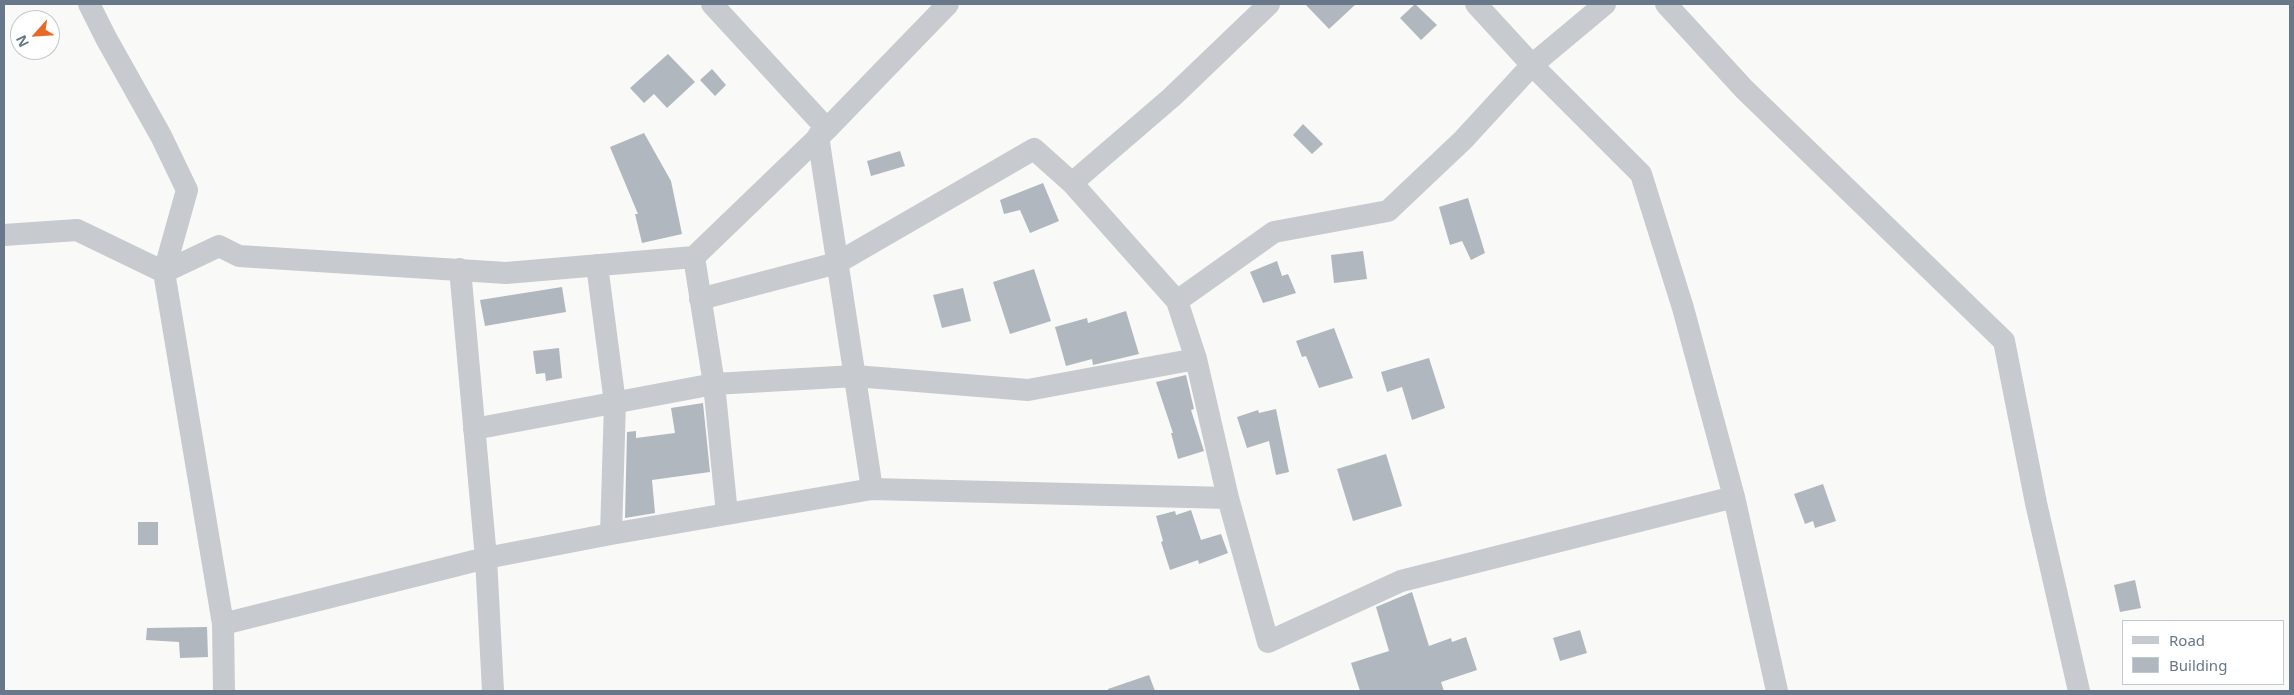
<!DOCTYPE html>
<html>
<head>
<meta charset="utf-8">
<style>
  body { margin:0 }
  #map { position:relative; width:2294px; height:695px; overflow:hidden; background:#f9f9f7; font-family:"Noto Sans",sans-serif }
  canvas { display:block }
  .frame { position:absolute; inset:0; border:5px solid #687789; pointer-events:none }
  .legend { position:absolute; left:2122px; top:620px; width:162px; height:65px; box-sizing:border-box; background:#fff; border:1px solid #c3c9d0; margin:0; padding:6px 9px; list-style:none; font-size:15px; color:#687789 }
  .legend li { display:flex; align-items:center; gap:10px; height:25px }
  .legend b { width:25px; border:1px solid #c3c9d0 }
  .north { position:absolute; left:10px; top:10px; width:50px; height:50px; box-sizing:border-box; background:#fff; border:1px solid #c3c9d0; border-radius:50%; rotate:244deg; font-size:14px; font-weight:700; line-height:20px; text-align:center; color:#687789 }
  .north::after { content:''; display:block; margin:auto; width:18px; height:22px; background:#e96828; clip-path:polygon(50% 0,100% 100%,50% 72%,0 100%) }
</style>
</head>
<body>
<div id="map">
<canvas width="2294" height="695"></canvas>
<div class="frame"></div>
<ul class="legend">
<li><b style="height:6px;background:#c7cace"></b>Road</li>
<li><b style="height:14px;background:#b0b7be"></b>Building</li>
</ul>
<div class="north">N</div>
</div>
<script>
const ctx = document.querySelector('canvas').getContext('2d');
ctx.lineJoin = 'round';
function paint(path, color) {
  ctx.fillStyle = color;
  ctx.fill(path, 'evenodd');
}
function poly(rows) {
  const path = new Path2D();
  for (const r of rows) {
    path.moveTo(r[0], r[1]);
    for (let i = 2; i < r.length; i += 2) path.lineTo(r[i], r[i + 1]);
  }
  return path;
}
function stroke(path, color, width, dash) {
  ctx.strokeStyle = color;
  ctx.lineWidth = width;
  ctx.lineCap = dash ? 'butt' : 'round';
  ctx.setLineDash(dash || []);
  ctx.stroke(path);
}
paint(poly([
  [1305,4,1356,4,1329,29],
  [1415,4,1437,25,1421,40,1400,18],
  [668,54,695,82,667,108,654,94,644,103,630,88],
  [712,69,726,85,715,96,700,80],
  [1303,124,1323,144,1312,154,1293,135],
  [644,133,671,181,682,234,642,243,635,214,638,214,610,147],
  [900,151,905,166,871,176,867,161],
  [1043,183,1059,221,1030,233,1020,210,1004,214,1000,200],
  [1468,198,1485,253,1471,260,1462,241,1450,245,1439,207],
  [1363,251,1367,279,1334,283,1331,255],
  [1277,261,1282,276,1288,274,1296,293,1263,303,1250,272],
  [1034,269,1051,321,1010,334,993,282],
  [562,287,566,312,485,326,480,300],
  [963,288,971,321,942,328,933,295],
  [1126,311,1139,354,1093,365,1092,359,1066,366,1055,327,1087,318,1088,323],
  [1334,328,1353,378,1319,388,1306,356,1302,357,1296,341],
  [559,348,562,378,546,381,545,373,536,374,533,351],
  [1429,358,1445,408,1412,420,1402,387,1387,392,1381,372],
  [1186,375,1194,409,1191,410,1204,451,1178,459,1171,433,1173,433,1156,382],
  [703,403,710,472,652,480,655,513,625,518,627,432,636,431,636,438,675,433,671,408],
  [1276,409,1289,472,1276,475,1269,441,1247,448,1237,417,1258,410,1259,413],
  [1386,454,1402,506,1353,521,1337,469],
  [1823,484,1836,521,1815,528,1813,521,1805,524,1794,494],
  [1191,510,1201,540,1221,534,1228,553,1199,564,1198,560,1170,570,1161,542,1163,541,1156,516,1175,511,1176,515],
  [138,522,158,522,158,545,138,545],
  [2135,580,2141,608,2120,612,2114,585],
  [1412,592,1429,646,1451,638,1452,642,1466,637,1477,670,1441,682,1444,691,1360,691,1351,663,1389,651,1376,607],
  [207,627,208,657,180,658,179,642,146,640,147,628],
  [1580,630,1587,653,1560,661,1553,638],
  [1149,675,1155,691,1108,691,1108,689]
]), '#b0b7be');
stroke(poly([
  [89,4,106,38,161,136,187,190,164,272,223,624,224,691],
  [712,4,827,129],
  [1476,4,1532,65,1641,174,1683,308,1734,497,1777,691],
  [1666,4,1744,89,2004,341,2036,503,2079,691],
  [818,136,872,489],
  [1072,183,1177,301,1196,359,1228,498,1268,642,1401,581,1734,497],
  [4,235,77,230,164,272,219,246,239,256,506,273,694,257,827,129,948,4],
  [694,257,714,384,727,514],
  [597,265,615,403,611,534],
  [460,269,486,558,493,691],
  [700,299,837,263,1034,149,1072,183,1172,97,1269,4],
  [1177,301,1274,232,1388,211,1463,140,1532,65,1605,4],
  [474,429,714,384,855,376,1028,390,1196,359],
  [223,624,486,558,611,534,872,489,1228,498]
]), '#c7cace', 22);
</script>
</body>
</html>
